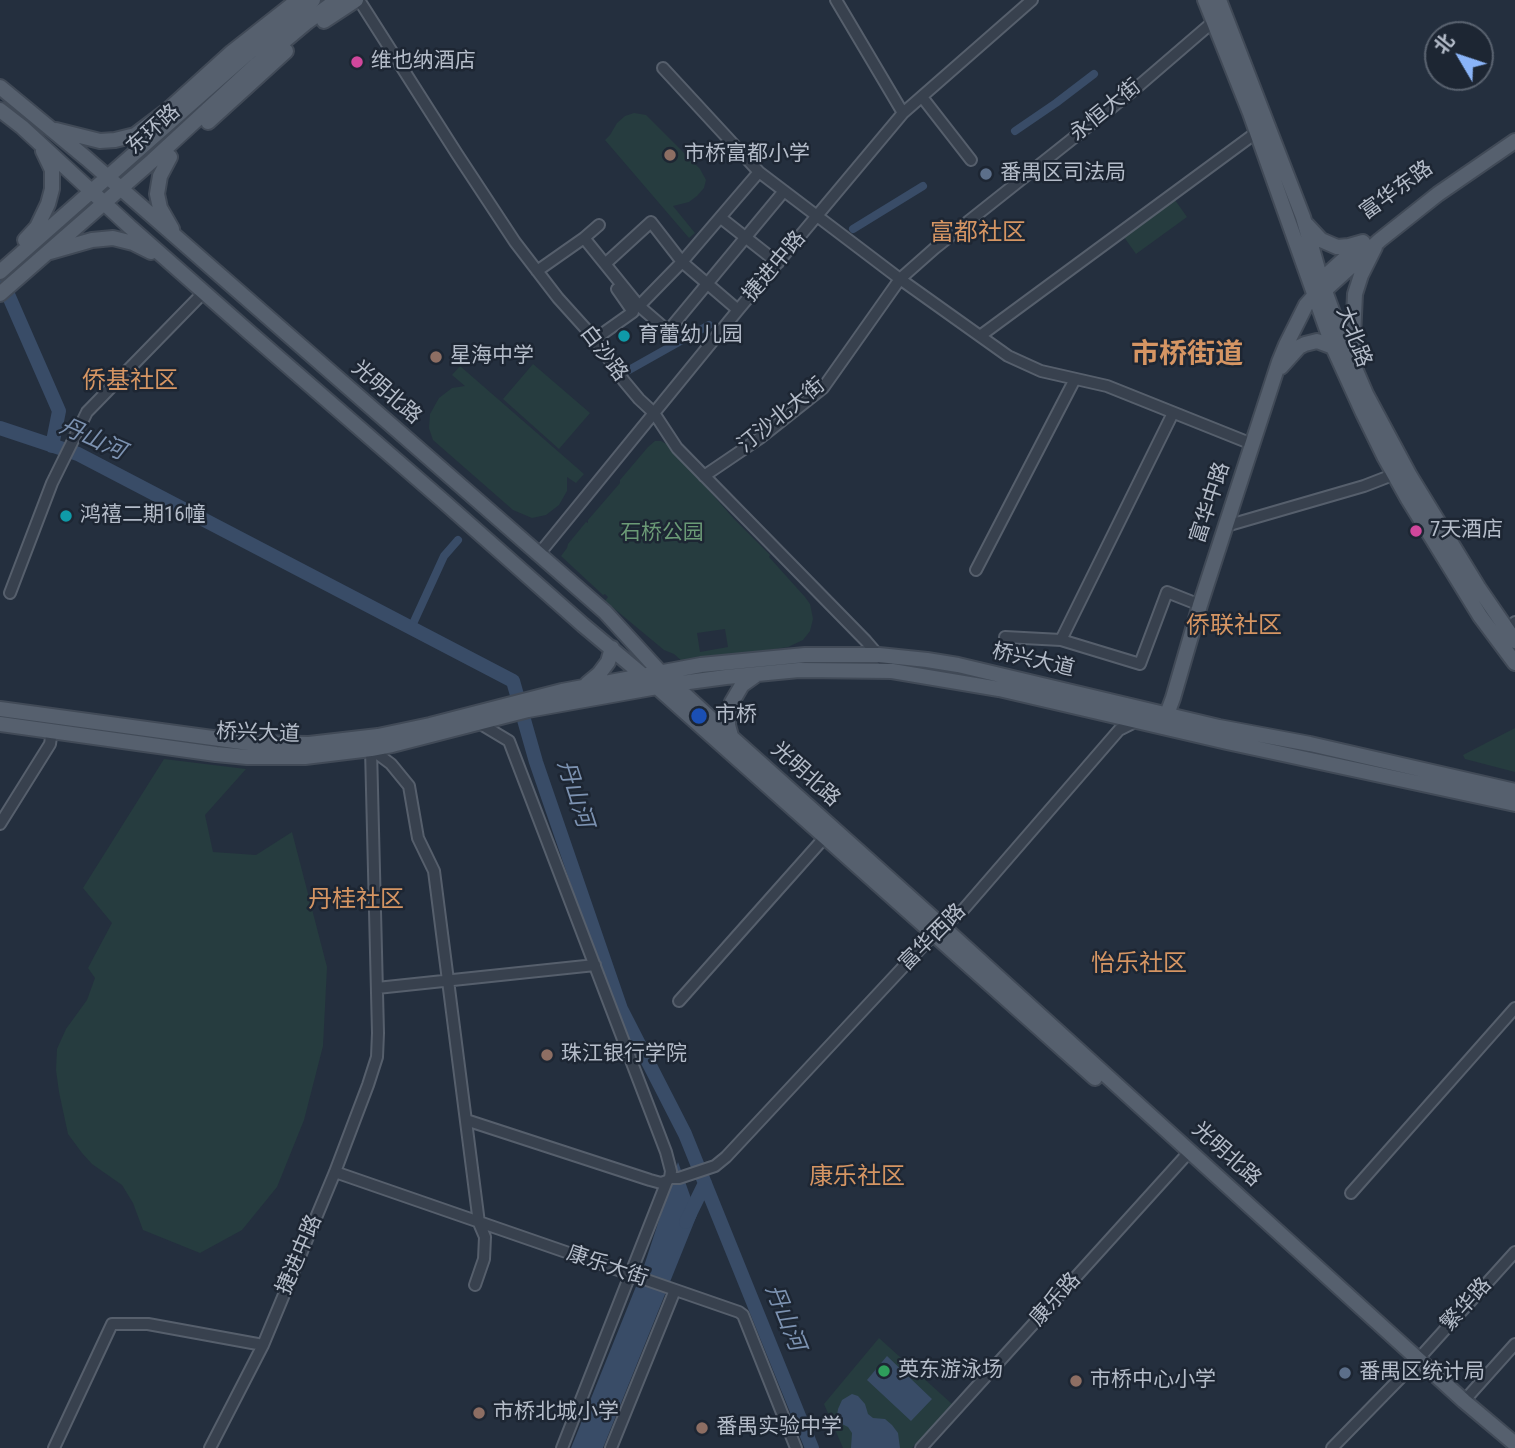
<!DOCTYPE html>
<html>
<head>
<meta charset="utf-8">
<style>
  body { margin:0 }
  #map { position:relative; width:1515px; height:1448px; overflow:hidden; background:#242f3e; font-family:"Roboto Condensed","Noto Sans SC",sans-serif }
  canvas { display:block }
  .north { position:absolute; left:1424px; top:21px; width:70px; height:70px; box-sizing:border-box; background:#1d2633; border:2px solid #59626f; border-radius:50%; rotate:309deg; font-size:19px; font-weight:700; line-height:28px; text-align:center; color:#b4bcc9 }
  .north::after { content:''; display:block; margin:auto; width:24px; height:32px; background:#8ab4f8; clip-path:polygon(50% 0,100% 100%,50% 72%,0 100%) }
</style>
</head>
<body>
<div id="map">
<canvas width="1515" height="1448"></canvas>
<div class="north">北</div>
</div>
<script>
const ctx = document.querySelector('canvas').getContext('2d');
ctx.lineJoin = 'round';
function paint(path, color) {
  ctx.fillStyle = color;
  ctx.fill(path, 'evenodd');
}
function poly(rows) {
  const path = new Path2D();
  for (const r of rows) {
    path.moveTo(r[0], r[1]);
    for (let i = 2; i < r.length; i += 2) path.lineTo(r[i], r[i + 1]);
  }
  return path;
}
function stroke(path, color, width, dash) {
  ctx.strokeStyle = color;
  ctx.lineWidth = width;
  ctx.lineCap = dash ? 'butt' : 'round';
  ctx.setLineDash(dash || []);
  ctx.stroke(path);
}
function write(font, color, halo, rows, align = 'center') {
  ctx.font = font + ' "Roboto Condensed","Noto Sans SC",sans-serif';
  ctx.lineWidth = 5;
  ctx.setLineDash([]);
  ctx.textBaseline = 'middle';
  ctx.strokeStyle = halo;
  ctx.fillStyle = color;
  for (const [text, x, y, turn = 0] of rows) {
    ctx.save();
    ctx.translate(x, y);
    ctx.rotate((+turn || 0) * Math.PI / 180);
    ctx.textAlign = isNaN(turn) ? turn : align;
    if (halo) ctx.strokeText(text, 0, 0);
    ctx.fillText(text, 0, 0);
    ctx.restore();
  }
}
paint(poly([
  [634,113,646,115,700,169,706,180,704,188,697,196,689,202,673,206,695,233,689,238,605,140,610,135,617,123,625,116],
  [1175,200,1187,217,1136,254,1124,237],
  [533,364,590,413,559,449,503,399],
  [460,366,584,474,576,483,567,477,567,491,559,505,546,515,532,518,513,510,433,440,429,428,430,414,439,398,452,388,465,386,452,375],
  [655,441,661,441,670,446,734,519,770,555,769,557,805,597,810,604,813,619,810,631,803,640,788,647,684,663,674,654,664,650,605,601,608,597,605,594,603,595,561,556,567,548,568,544,586,522,588,523,588,520,620,483,620,480,648,447],
  [725,629,728,647,700,652,697,633],
  [1515,728,1515,772,1465,759,1463,755],
  [164,759,246,769,205,815,213,852,256,855,292,832,327,967,323,1046,304,1120,277,1187,242,1230,200,1253,143,1230,133,1203,122,1185,92,1164,82,1153,68,1134,59,1092,56,1070,57,1049,66,1029,87,1000,95,978,88,968,112,923,83,888],
  [879,1338,952,1404,912,1448,843,1448,824,1404]
]), '#263c3f');
paint(poly([
  [678,1162,697,1215,603,1448,571,1448,643,1269],
  [887,1356,932,1399,911,1421,867,1380],
  [852,1394,858,1396,865,1404,868,1414,873,1418,885,1419,892,1425,898,1433,900,1448,851,1448,852,1433,848,1427,840,1423,837,1416,838,1409,842,1400]
]), '#394c67');
stroke(poly([
  [1015,131,1056,103,1094,74],
  [853,229,923,186],
  [629,370,709,325],
  [411,628,444,556,458,540]
]), '#394c67', 8);
stroke(poly([
  [0,276,59,411,52,446],
  [0,428,78,454,513,681,536,762,621,1009,685,1134,812,1448],
  [686,1222,705,1183]
]), '#394c67', 14);
const minor = poly([
  [359,0,457,154,515,242,558,298,595,339,624,381,639,399,654,413,677,448,866,641,892,671],
  [836,0,903,113],
  [663,68,759,172,900,279,1008,356,1041,371,1107,386,1252,444],
  [922,97,971,160],
  [721,218,778,263],
  [584,238,599,225],
  [605,264,651,222,682,262,759,172],
  [537,271,584,238,639,306,682,262,738,310],
  [639,306,668,331,784,191],
  [980,336,1257,132],
  [595,339,633,312,617,289],
  [704,476,760,438,823,388,900,279,935,248,1135,89,1214,21],
  [1226,526,1364,486,1395,474],
  [539,554,738,310,903,113,1032,0],
  [976,570,1075,379],
  [10,593,52,483,87,412,204,292],
  [1005,637,1061,640,1140,664,1167,592,1200,605],
  [1508,639,1515,622],
  [1061,640,1173,413],
  [371,749,391,764,409,786,418,838,434,871,479,1223,485,1237,484,1259,475,1285],
  [0,824,50,744,52,731],
  [377,988,595,965],
  [679,1001,825,837],
  [466,1120,650,1180,661,1183,667,1181,670,1178,671,1171,666,1152,509,741,479,723],
  [335,1172,739,1312,743,1315,796,1448],
  [670,1178,679,1178,715,1166,726,1157,934,934,963,910,1119,730,1139,720],
  [1351,1193,1515,1008],
  [1464,1401,1515,1344],
  [54,1448,112,1324,148,1324,263,1345],
  [210,1448,263,1345,335,1172,368,1085,377,1057,378,1033,371,749],
  [562,1448,667,1181],
  [611,1448,675,1290],
  [921,1448,1190,1151],
  [1332,1448,1413,1365,1515,1252]
]);
const major = poly([
  [1205,0,1250,113,1333,347,1363,413,1384,456,1408,499,1480,616,1515,663],
  [1219,0,1303,217,1321,280,1342,338,1366,394,1410,476,1478,587,1515,641],
  [324,21,356,0],
  [0,87,86,158,605,612,660,672,720,727,943,927,1464,1401,1515,1444],
  [0,110,22,127,130,227,250,333,442,500,583,625,657,687,1095,1078],
  [208,122,286,51],
  [56,130,100,141,115,140,135,135,168,110,232,52,298,0],
  [170,157,160,176,157,194,160,208,172,229],
  [1307,225,1321,240,1337,247,1349,246,1363,242],
  [25,240,37,227,48,204,52,189,52,170,43,151],
  [50,252,92,240,113,238,133,243,151,252],
  [0,272,247,54,313,0],
  [1320,284,1321,280,1352,252],
  [0,294,152,161,257,64,307,22,337,0],
  [1356,359,1353,337,1355,294,1361,275,1375,247],
  [1281,367,1299,347,1305,344,1317,341,1333,347],
  [587,684,599,674,608,662,612,648],
  [0,709,249,743,309,744,378,736,430,725,562,691,701,665,805,655,879,655,927,660,958,665,1219,727,1310,744,1515,791],
  [1167,714,1173,698,1200,605,1279,362,1286,345,1306,305,1315,295,1325,290,1380,240,1438,194,1515,141],
  [0,724,216,754,247,757,305,757,371,749,392,745,528,710,674,684,726,677,799,670,892,671,999,689,1227,742,1515,804],
  [731,736,728,725,728,716,732,702,742,685,756,675]
]);
stroke(minor, '#565f6c', 14);
stroke(major, '#414a57', 18);
stroke(minor, '#38414e', 10);
stroke(major, '#56606e', 14);
for (const [x, y, r, color] of [
  [357,62,7,"#d1479c"],
  [670,155,7,"#8d6e63"],
  [986,174,7,"#5c6f8a"],
  [624,336,7,"#0f9aa8"],
  [436,357,7,"#8d6e63"],
  [66,516,7,"#0f9aa8"],
  [1416,531,7,"#d1479c"],
  [699,716,9,"#1a4fb4"],
  [547,1055,7,"#8d6e63"],
  [884,1371,7,"#2e9e5b"],
  [1345,1373,7,"#5c6f8a"],
  [1076,1381,7,"#8d6e63"],
  [479,1413,7,"#8d6e63"],
  [702,1428,7,"#8d6e63"]
]) {
  const dot = new Path2D();
  dot.arc(x, y, r, 0, 2 * Math.PI);
  ctx.fillStyle = color;
  ctx.fill(dot);
  stroke(dot, '#1d2633', 2.5);
}
write('21px', '#b4bcc9', '#1d2633', [
  ["维也纳酒店",371,62],
  ["市桥富都小学",684,155],
  ["番禺区司法局",1000,174],
  ["育蕾幼儿园",638,336],
  ["星海中学",450,357],
  ["鸿禧二期16幢",80,516],
  ["7天酒店",1430,531],
  ["市桥",715,716],
  ["珠江银行学院",561,1055],
  ["英东游泳场",898,1371],
  ["番禺区统计局",1359,1373],
  ["市桥中心小学",1090,1381],
  ["市桥北城小学",493,1413],
  ["番禺实验中学",716,1428]
], 'left');
write('21px', '#b4bcc9', '#1d2633', [
  ["永恒大街",1106,111,-39],
  ["东环路",154,130,-42],
  ["富华东路",1397,191,-36],
  ["捷进中路",775,267,-50],
  ["大北路",1353,337,69],
  ["白沙路",603,354,53],
  ["光明北路",386,393,41],
  ["汀沙北大街",782,416,-39],
  ["富华中路",1211,503,-72],
  ["桥兴大道",1033,661,13],
  ["桥兴大道",258,734,2],
  ["光明北路",805,775,42],
  ["富华西路",933,938,-45],
  ["光明北路",1226,1155,42],
  ["捷进中路",300,1255,-67],
  ["康乐大街",607,1267,19],
  ["康乐路",1056,1300,-48],
  ["繁华路",1467,1305,-48]
]);
write('21px', '#6b9a76', '#1d2633', [
  ["石桥公园",662,534]
]);
write('italic 23px', '#7c92b1', '#1d2633', [
  ["丹山河",92,440,24],
  ["丹山河",574,794,72],
  ["丹山河",784,1318,68]
]);
write('24px', '#d59563', '#1d2633', [
  ["富都社区",978,234],
  ["侨基社区",130,382],
  ["侨联社区",1234,627],
  ["丹桂社区",356,901],
  ["怡乐社区",1139,965],
  ["康乐社区",857,1178]
]);
write('bold 28px', '#d59563', '#1d2633', [
  ["市桥街道",1187,356]
]);
</script>
</body>
</html>
